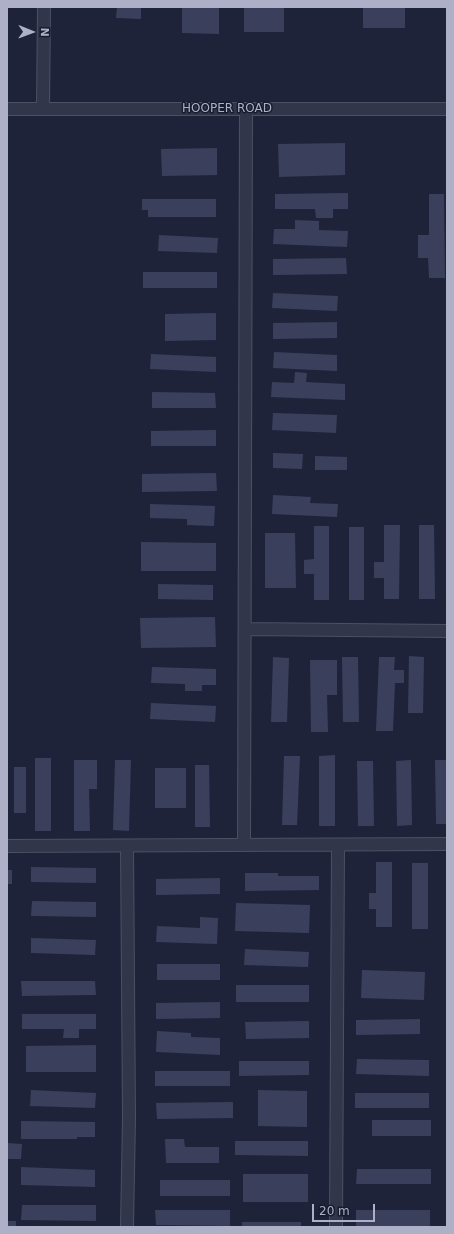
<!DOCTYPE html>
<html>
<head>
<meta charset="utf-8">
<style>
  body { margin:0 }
  #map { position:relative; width:454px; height:1234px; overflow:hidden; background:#1e233a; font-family:"DejaVu Sans",sans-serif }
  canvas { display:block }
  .frame { position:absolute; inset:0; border:8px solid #adb0c7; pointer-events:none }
  .north { position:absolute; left:12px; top:12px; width:40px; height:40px; -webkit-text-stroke:3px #181c2f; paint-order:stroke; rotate:91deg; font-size:11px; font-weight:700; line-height:16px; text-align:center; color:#adb0c7 }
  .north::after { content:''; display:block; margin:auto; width:14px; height:18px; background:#adb0c7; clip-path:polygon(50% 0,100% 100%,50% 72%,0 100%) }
  .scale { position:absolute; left:312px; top:1204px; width:63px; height:18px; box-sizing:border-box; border:2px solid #adb0c7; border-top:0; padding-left:5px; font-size:12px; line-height:14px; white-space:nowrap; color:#adb0c7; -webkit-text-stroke:3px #181c2f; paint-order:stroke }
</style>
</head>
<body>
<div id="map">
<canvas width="454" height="1234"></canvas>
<div class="frame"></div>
<div class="north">N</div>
<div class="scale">20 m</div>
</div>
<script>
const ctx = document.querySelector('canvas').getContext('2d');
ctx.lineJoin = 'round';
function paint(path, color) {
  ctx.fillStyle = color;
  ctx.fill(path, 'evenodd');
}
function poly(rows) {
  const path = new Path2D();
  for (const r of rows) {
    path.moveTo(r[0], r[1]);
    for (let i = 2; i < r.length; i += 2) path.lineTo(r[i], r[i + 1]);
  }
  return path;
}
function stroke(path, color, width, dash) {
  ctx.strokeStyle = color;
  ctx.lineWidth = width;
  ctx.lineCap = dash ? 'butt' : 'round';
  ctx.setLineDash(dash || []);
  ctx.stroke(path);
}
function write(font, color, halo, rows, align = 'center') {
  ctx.font = font + ' "DejaVu Sans",sans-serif';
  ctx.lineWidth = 3;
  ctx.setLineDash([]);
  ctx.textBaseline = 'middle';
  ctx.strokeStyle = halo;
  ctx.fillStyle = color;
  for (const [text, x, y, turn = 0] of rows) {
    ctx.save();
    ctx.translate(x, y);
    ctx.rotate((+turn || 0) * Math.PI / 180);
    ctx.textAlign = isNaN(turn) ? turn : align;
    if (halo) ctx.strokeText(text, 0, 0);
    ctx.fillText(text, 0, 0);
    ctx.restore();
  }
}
paint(poly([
  [117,7,141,7,141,19,116,18],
  [182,7,219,7,219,34,182,33],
  [244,7,284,7,284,32,244,32],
  [363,7,405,7,405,28,363,28],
  [345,143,345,175,279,177,278,144],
  [217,148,217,175,162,176,161,149],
  [348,193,348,209,333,209,333,218,316,218,315,209,275,209,275,194],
  [429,194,444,194,445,278,429,278,428,258,418,258,418,235,429,235],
  [142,199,216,199,216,217,148,217,148,210,142,210],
  [295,220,319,221,319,230,348,231,347,247,273,244,274,229,295,229],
  [159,235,218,238,217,253,158,251],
  [346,258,347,274,273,275,273,259],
  [143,272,217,272,217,288,143,288],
  [273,293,338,296,337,311,272,308],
  [216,313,216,340,165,341,165,314],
  [337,322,337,338,273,339,273,323],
  [274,352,337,355,337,371,273,368],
  [151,354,216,357,216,372,150,369],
  [295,372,307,373,306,382,345,384,345,400,271,397,272,382,294,383],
  [152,392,215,393,216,408,152,408],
  [273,413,337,415,336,433,272,430],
  [216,430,216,446,151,446,151,431],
  [273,453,303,454,302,469,273,468],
  [315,456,347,457,347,470,315,470],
  [216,473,217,491,142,492,142,474],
  [273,495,311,497,310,503,338,504,337,517,272,514],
  [150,504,215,506,214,526,187,525,187,519,150,518],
  [384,525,400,525,399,599,384,599,384,578,374,578,374,562,384,562],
  [419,525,434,525,435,599,419,599],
  [314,526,329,526,329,600,314,600,314,574,304,574,304,560,314,559],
  [349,527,364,527,364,600,349,600],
  [265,533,295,533,296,588,265,588],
  [141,542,216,543,216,571,141,571],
  [158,584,213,585,213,600,158,599],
  [215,617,216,647,141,648,140,618],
  [409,656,424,657,423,713,408,713],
  [273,657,289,658,287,722,271,722],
  [342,657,358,657,359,722,343,722],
  [379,657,395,657,394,670,404,670,404,683,395,683,393,731,376,731],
  [310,660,337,660,337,695,327,695,328,732,311,732],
  [152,667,216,669,216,685,202,685,202,691,185,691,185,684,151,683],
  [151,703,216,706,215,722,150,719],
  [335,755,335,826,319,826,319,756],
  [284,756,300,756,297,825,282,825],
  [35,758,51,758,51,831,35,831],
  [74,760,97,760,97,789,89,789,90,831,74,831],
  [115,760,131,760,129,831,113,830],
  [411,760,412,825,397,826,396,761],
  [435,760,447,760,447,824,436,824],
  [357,761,373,761,374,826,358,826],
  [195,765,209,765,210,827,195,827],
  [14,767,26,767,26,813,14,813],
  [155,768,186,768,186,808,155,808],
  [376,862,392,862,392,927,376,927,376,909,369,909,369,893,376,893],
  [412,863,428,863,428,929,412,929],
  [31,867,96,868,96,883,31,882],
  [7,870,12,870,12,884,7,884],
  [245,873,278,873,278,876,319,876,319,890,245,891],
  [220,878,220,894,156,895,156,879],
  [32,901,96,902,96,917,31,916],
  [236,903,310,905,309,933,235,931],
  [200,917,218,918,217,944,156,942,157,926,200,928],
  [31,938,96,940,95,955,31,953],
  [245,949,309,952,308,967,244,965],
  [157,964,220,964,220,980,157,980],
  [362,970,425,972,424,1000,361,998],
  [21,981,95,981,96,995,22,996],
  [236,985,309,985,309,1002,236,1002],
  [220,1002,220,1018,156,1019,156,1003],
  [22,1014,96,1014,96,1029,79,1029,79,1038,63,1038,64,1029,22,1029],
  [420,1019,420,1034,356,1035,356,1020],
  [309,1021,309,1038,246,1039,245,1022],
  [157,1031,191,1033,191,1037,220,1038,220,1055,156,1052],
  [96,1045,96,1072,26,1072,26,1046],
  [357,1059,429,1060,429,1076,356,1074],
  [239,1061,309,1061,309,1075,239,1076],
  [155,1071,230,1071,230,1086,155,1086],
  [31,1090,96,1093,95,1108,30,1106],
  [258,1090,307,1091,307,1127,258,1126],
  [355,1093,429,1093,429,1108,355,1108],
  [233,1102,233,1118,157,1119,156,1103],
  [372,1120,431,1120,431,1136,372,1136],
  [21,1121,95,1122,95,1137,77,1137,77,1139,21,1139],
  [165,1139,184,1139,185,1147,219,1147,219,1163,166,1163],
  [235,1141,308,1141,308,1156,235,1155],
  [7,1143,22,1144,21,1159,7,1159],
  [21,1167,95,1170,95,1187,21,1185],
  [357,1169,431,1169,431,1184,356,1184],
  [243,1174,308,1174,308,1202,243,1202],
  [160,1180,230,1180,230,1196,160,1196],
  [22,1205,96,1205,96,1221,21,1220],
  [155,1210,230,1210,230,1226,156,1225],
  [356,1210,430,1210,430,1226,356,1226],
  [7,1221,16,1221,16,1227,7,1227],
  [242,1222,301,1222,301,1227,242,1227]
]), '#3a405b');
const minor = poly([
  [7,109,447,109],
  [43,109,44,7],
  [245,629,447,631],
  [244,845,246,109],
  [7,846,447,844],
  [127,1227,129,1118,127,846],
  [336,1227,338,845]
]);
stroke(minor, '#4d5065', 14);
stroke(minor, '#32364b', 12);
write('12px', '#adb0c7', '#181c2f', [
  ["HOOPER ROAD",227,109]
]);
</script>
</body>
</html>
